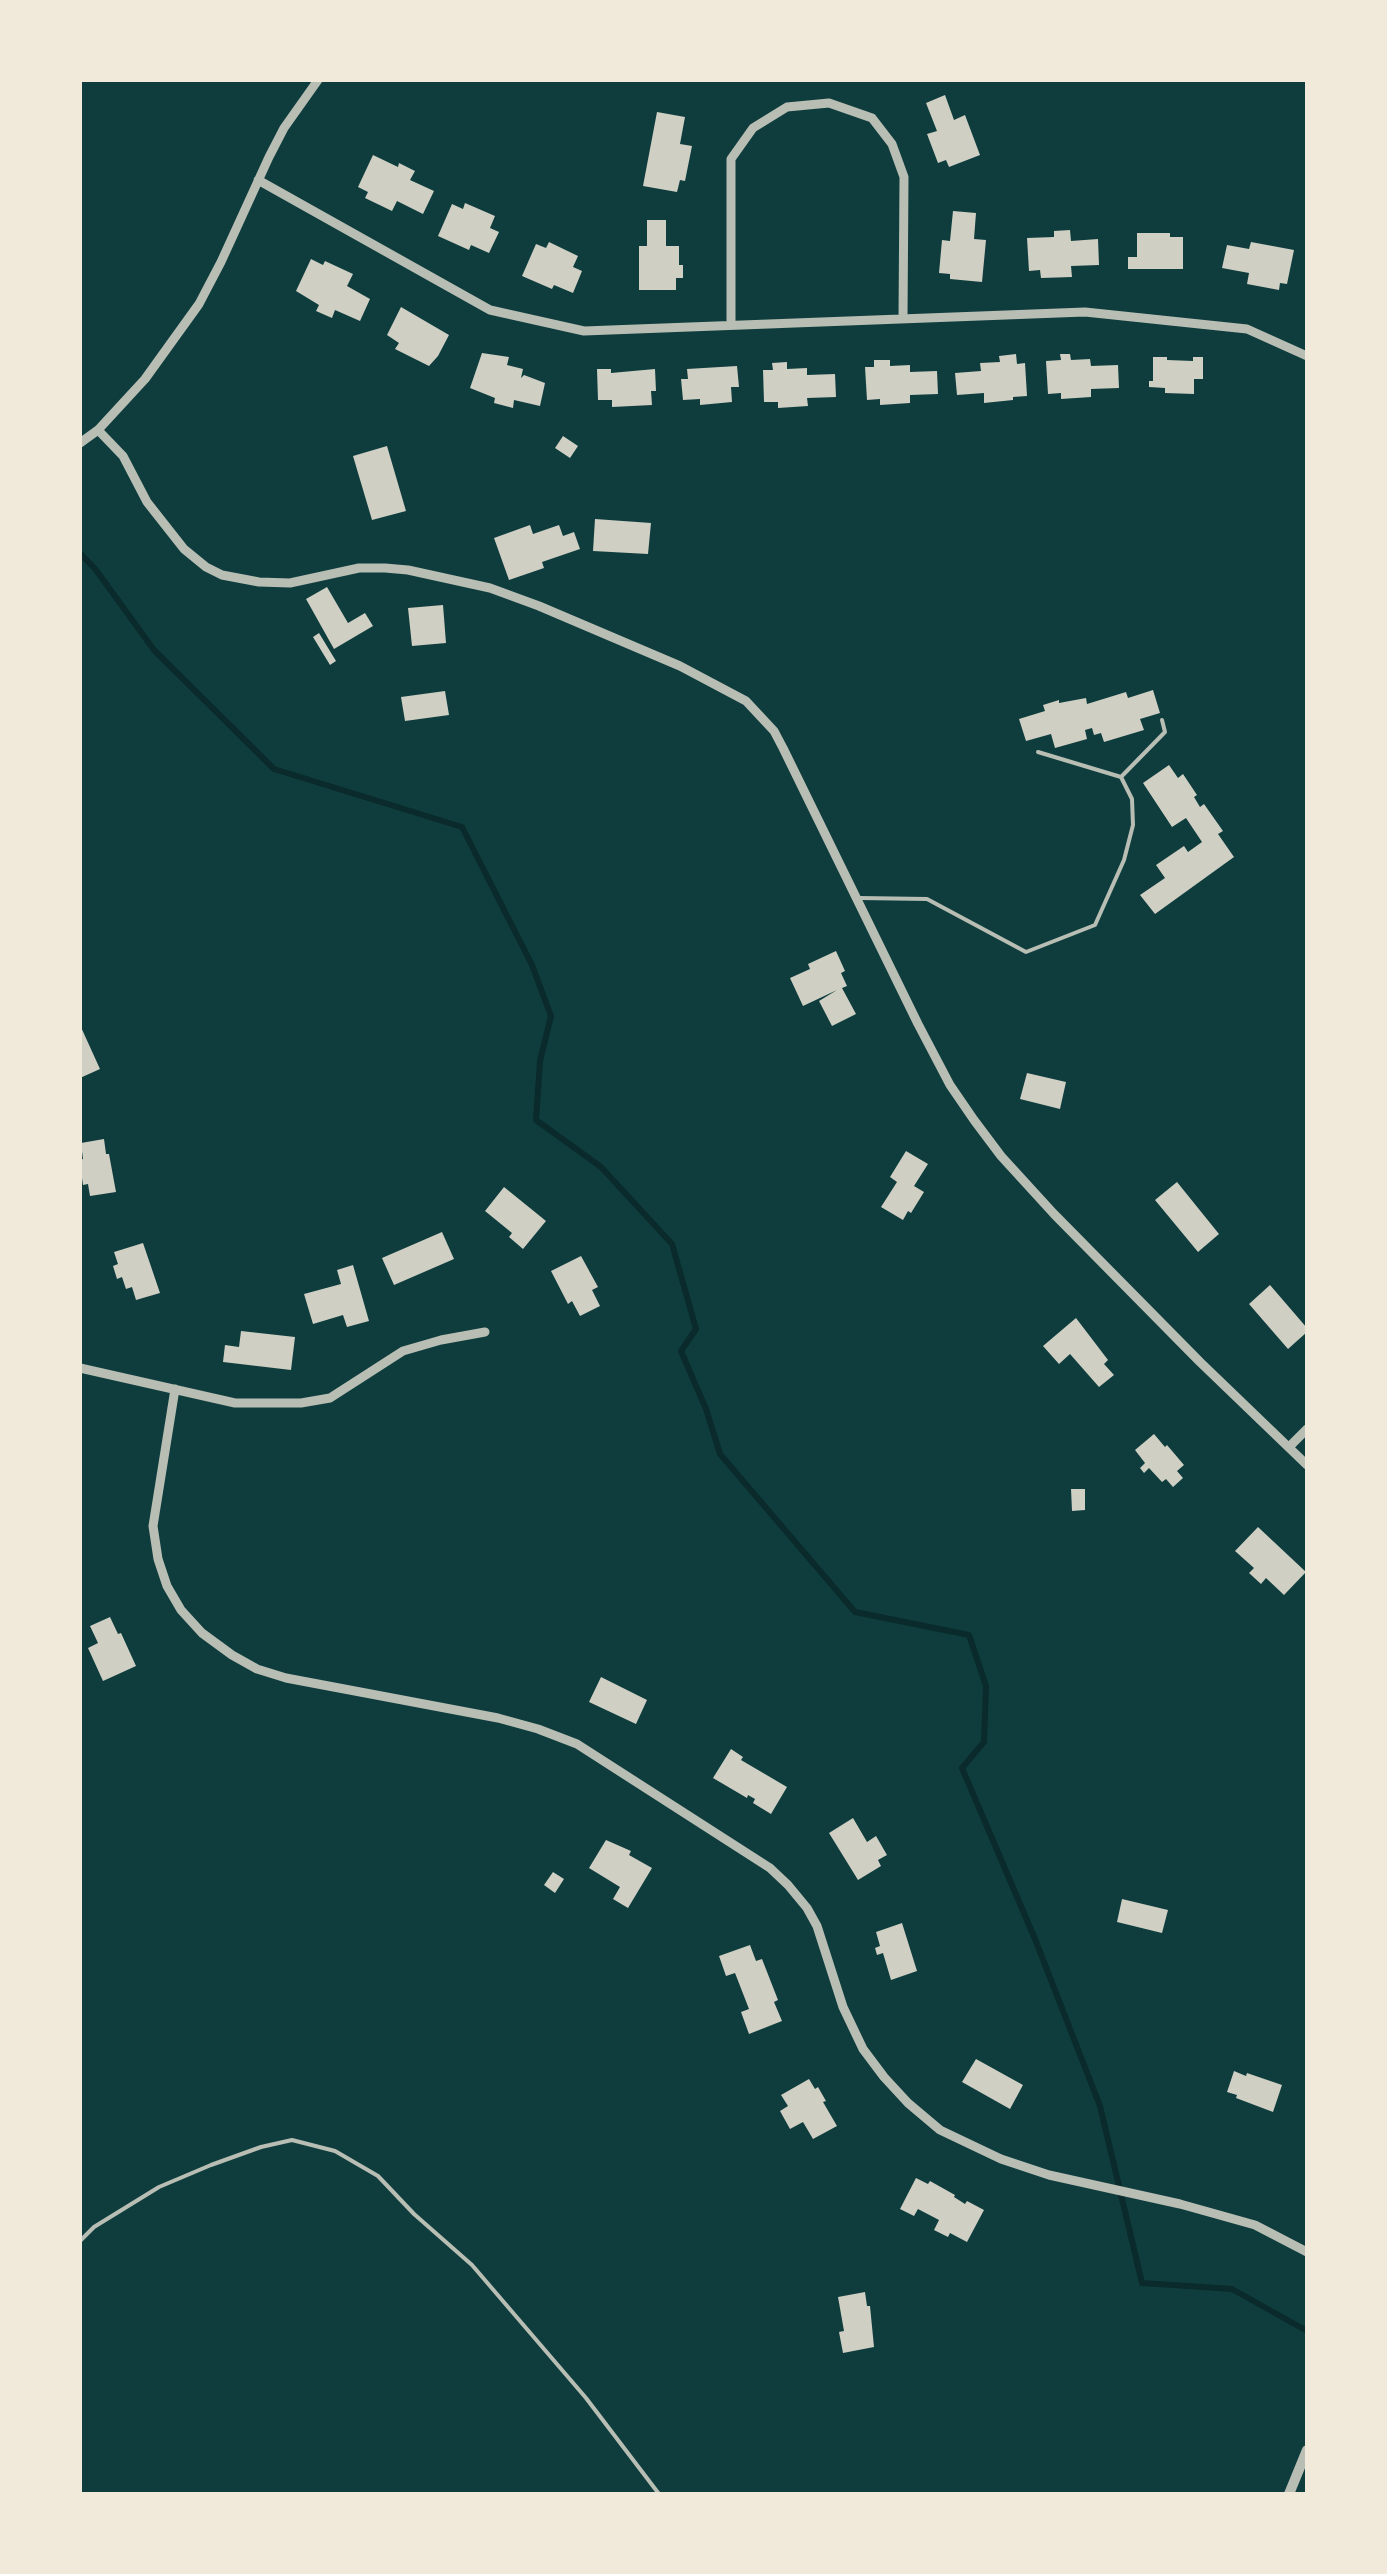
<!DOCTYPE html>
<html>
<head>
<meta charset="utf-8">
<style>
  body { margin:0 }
  #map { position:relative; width:1387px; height:2574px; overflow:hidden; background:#0f3d3e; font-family:"PT Sans",sans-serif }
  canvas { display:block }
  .frame { position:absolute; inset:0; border:82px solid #f1e9da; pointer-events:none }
</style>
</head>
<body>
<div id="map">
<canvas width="1387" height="2574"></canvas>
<div class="frame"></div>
</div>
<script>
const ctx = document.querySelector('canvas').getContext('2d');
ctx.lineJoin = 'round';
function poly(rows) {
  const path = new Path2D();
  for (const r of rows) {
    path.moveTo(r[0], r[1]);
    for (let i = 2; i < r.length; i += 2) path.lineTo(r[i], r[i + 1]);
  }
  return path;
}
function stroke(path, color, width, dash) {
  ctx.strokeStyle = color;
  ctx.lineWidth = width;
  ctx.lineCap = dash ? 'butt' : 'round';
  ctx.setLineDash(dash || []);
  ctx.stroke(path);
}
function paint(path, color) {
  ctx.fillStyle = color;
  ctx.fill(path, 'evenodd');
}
stroke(poly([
  [80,553,96,570,154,650,274,769,462,827,532,965,551,1016,540,1061,536,1120,601,1167,672,1244,696,1329,681,1351,706,1409,720,1454,855,1612,969,1635,986,1686,984,1742,962,1768,1035,1939,1100,2106,1142,2283,1232,2289,1307,2331]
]), '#0a2a2b', 6);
paint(poly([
  [945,95,954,120,965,115,980,155,949,167,946,160,938,163,927,134,937,131,926,103],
  [657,112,685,117,680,144,692,146,685,181,680,180,677,192,643,186],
  [373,155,398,167,399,163,415,171,410,180,434,191,423,214,397,201,392,211,365,198,368,192,358,187],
  [465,203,495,216,490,228,499,232,489,253,471,245,469,250,438,236,452,204,463,209],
  [953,211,976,213,974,239,986,240,982,282,950,279,950,274,939,273,942,240,950,241],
  [647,220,666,220,666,246,679,246,679,265,683,265,683,278,676,278,676,290,639,290,639,246,647,246],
  [1070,230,1071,241,1098,239,1099,265,1071,266,1072,277,1041,278,1040,270,1029,271,1027,238,1054,237,1054,231],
  [1137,233,1170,233,1170,237,1183,237,1183,269,1128,269,1128,257,1137,257],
  [549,242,578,256,573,267,582,271,573,293,554,285,552,289,522,276,536,244,546,248],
  [1251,242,1294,250,1287,284,1280,283,1279,290,1247,284,1249,273,1222,268,1227,245,1249,249],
  [311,259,323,265,325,261,353,274,347,286,370,299,360,321,335,310,332,318,316,311,319,305,296,291],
  [401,307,449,335,438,356,429,366,395,349,399,343,387,335],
  [482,353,509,357,507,365,523,369,521,378,524,375,545,383,540,406,514,400,513,408,494,403,495,398,470,388],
  [1016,354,1017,364,1025,363,1027,396,1013,397,1013,400,984,403,984,393,957,395,955,373,981,371,980,363,1000,362,999,356],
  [1060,354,1070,354,1071,360,1090,359,1091,366,1118,365,1119,388,1091,389,1091,397,1061,399,1061,393,1048,394,1046,361,1061,360],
  [1153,357,1167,357,1167,360,1193,361,1193,357,1203,357,1203,379,1194,379,1194,394,1165,393,1165,388,1149,387,1149,381,1153,381],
  [874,360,890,360,890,366,910,365,910,372,937,371,938,394,910,395,910,403,880,405,880,399,867,400,865,367,874,367],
  [787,362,787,369,807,368,807,375,835,374,836,397,807,398,808,406,778,408,778,402,764,402,763,370,773,370,772,363],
  [737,366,739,387,731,387,732,402,700,405,700,399,683,400,681,379,688,379,687,369],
  [597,369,611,369,611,373,655,369,656,391,651,391,652,405,612,407,612,400,598,400],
  [563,436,578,446,570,458,555,448],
  [387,446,406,511,372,520,353,456],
  [595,519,651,523,648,554,593,551],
  [530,525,533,534,559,525,563,536,574,532,580,549,542,562,544,568,509,580,494,538],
  [327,587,348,623,365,613,373,626,334,649,306,599],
  [443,605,446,643,412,646,408,608],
  [319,633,336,661,330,665,313,637],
  [1153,690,1160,713,1140,719,1144,730,1104,742,1101,733,1094,735,1092,728,1085,730,1087,739,1055,748,1051,734,1026,741,1019,719,1045,711,1043,705,1059,700,1059,703,1086,698,1087,704,1126,692,1128,698],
  [445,691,449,715,405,721,401,697],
  [1169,765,1178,778,1183,774,1197,795,1194,797,1200,807,1204,804,1223,831,1218,834,1234,857,1155,914,1140,895,1165,878,1156,865,1184,846,1188,852,1202,842,1186,818,1172,827,1143,783],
  [836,951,845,971,841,973,847,986,842,988,856,1014,832,1026,819,1001,837,990,803,1006,790,978,810,969,808,964],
  [80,1025,100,1069,80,1078],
  [1027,1073,1066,1082,1060,1109,1020,1099],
  [104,1139,106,1154,109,1154,116,1192,90,1196,88,1184,83,1185,80,1164,80,1160,83,1159,81,1143],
  [906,1151,928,1164,914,1186,924,1192,911,1213,908,1211,903,1220,881,1207,897,1182,890,1177],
  [1177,1182,1219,1234,1198,1252,1155,1200],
  [504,1187,546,1221,523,1249,509,1237,512,1233,485,1211],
  [442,1232,454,1259,394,1285,382,1258],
  [143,1243,160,1293,136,1300,132,1287,126,1289,122,1277,117,1279,113,1266,118,1264,114,1252],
  [581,1256,598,1287,592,1290,600,1306,580,1316,572,1301,568,1304,551,1271],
  [353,1265,369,1321,347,1327,343,1315,313,1324,304,1294,341,1284,337,1270],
  [1270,1285,1307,1328,1307,1332,1288,1349,1249,1304],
  [1076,1318,1108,1360,1104,1364,1114,1375,1099,1387,1070,1354,1059,1364,1043,1346],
  [241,1331,295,1337,291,1370,223,1362,225,1345,239,1347],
  [1154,1434,1165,1447,1167,1445,1184,1465,1177,1471,1183,1478,1173,1487,1166,1479,1162,1482,1149,1468,1144,1473,1140,1468,1145,1463,1135,1450],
  [1071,1489,1085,1489,1085,1510,1072,1511],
  [1258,1527,1306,1572,1284,1595,1266,1578,1261,1584,1249,1573,1254,1568,1235,1551],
  [110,1617,118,1634,121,1633,136,1666,103,1681,88,1648,98,1643,90,1626],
  [601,1677,647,1700,636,1724,589,1702],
  [731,1749,743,1757,741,1760,787,1787,771,1814,753,1803,755,1799,748,1795,747,1798,713,1778],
  [853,1818,867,1842,876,1836,887,1855,878,1860,881,1866,858,1880,829,1833],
  [606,1840,631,1851,629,1855,652,1868,628,1908,613,1899,620,1887,589,1868],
  [553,1872,564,1879,555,1893,544,1885],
  [1122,1899,1168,1910,1162,1933,1117,1922],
  [902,1923,917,1971,891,1980,883,1953,877,1955,875,1948,880,1946,876,1932],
  [750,1945,756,1961,762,1959,778,2000,774,2002,782,2021,749,2034,741,2012,749,2009,735,1973,726,1976,719,1956],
  [976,2059,1023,2085,1010,2109,962,2082],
  [1234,2071,1246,2076,1247,2073,1282,2085,1273,2112,1236,2098,1237,2095,1227,2092],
  [809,2079,815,2089,818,2087,826,2101,823,2102,837,2126,813,2139,803,2122,790,2129,780,2111,788,2106,781,2095],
  [916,2178,928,2184,930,2181,955,2195,954,2197,965,2204,967,2201,984,2210,967,2242,950,2233,948,2237,934,2230,939,2220,918,2209,914,2216,900,2209],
  [865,2292,867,2306,870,2306,874,2347,843,2353,839,2332,844,2331,838,2297]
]), '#cfcfc3');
stroke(poly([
  [1121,777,1165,732,1162,720],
  [860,898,927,899,1026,952,1095,925,1124,860,1133,825,1132,799,1121,777,1038,752],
  [80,2241,94,2227,159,2187,211,2165,261,2147,292,2140,335,2151,378,2176,414,2214,472,2265,586,2398,659,2494]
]), '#b8beb3', 4);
stroke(poly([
  [258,180,490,310,584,331,1085,312,1247,329,1307,356],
  [731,325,731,159,753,128,787,107,829,103,872,118,892,144,904,177,903,318],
  [98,430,123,456,147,502,184,549,206,567,222,575,259,582,290,583,359,568,385,568,408,570,490,588,539,606,680,666,746,701,774,731,783,748,918,1024,950,1085,974,1120,1001,1156,1054,1214,1200,1362,1307,1465],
  [80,443,98,430,145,379,199,304,221,262,269,157,284,128,318,80],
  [80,1368,235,1403,301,1403,330,1398,403,1351,441,1340,485,1332],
  [175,1389,153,1526,158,1559,167,1586,181,1610,202,1633,232,1655,257,1669,286,1678,498,1718,538,1729,577,1744,770,1868,788,1885,807,1908,817,1926,843,2007,863,2049,884,2077,908,2103,940,2130,1001,2159,1049,2175,1180,2204,1255,2225,1307,2252],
  [1289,1447,1307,1429]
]), '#b8beb3', 9);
stroke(poly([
  [1289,2494,1307,2450]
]), '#b8beb3', 10);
</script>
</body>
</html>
